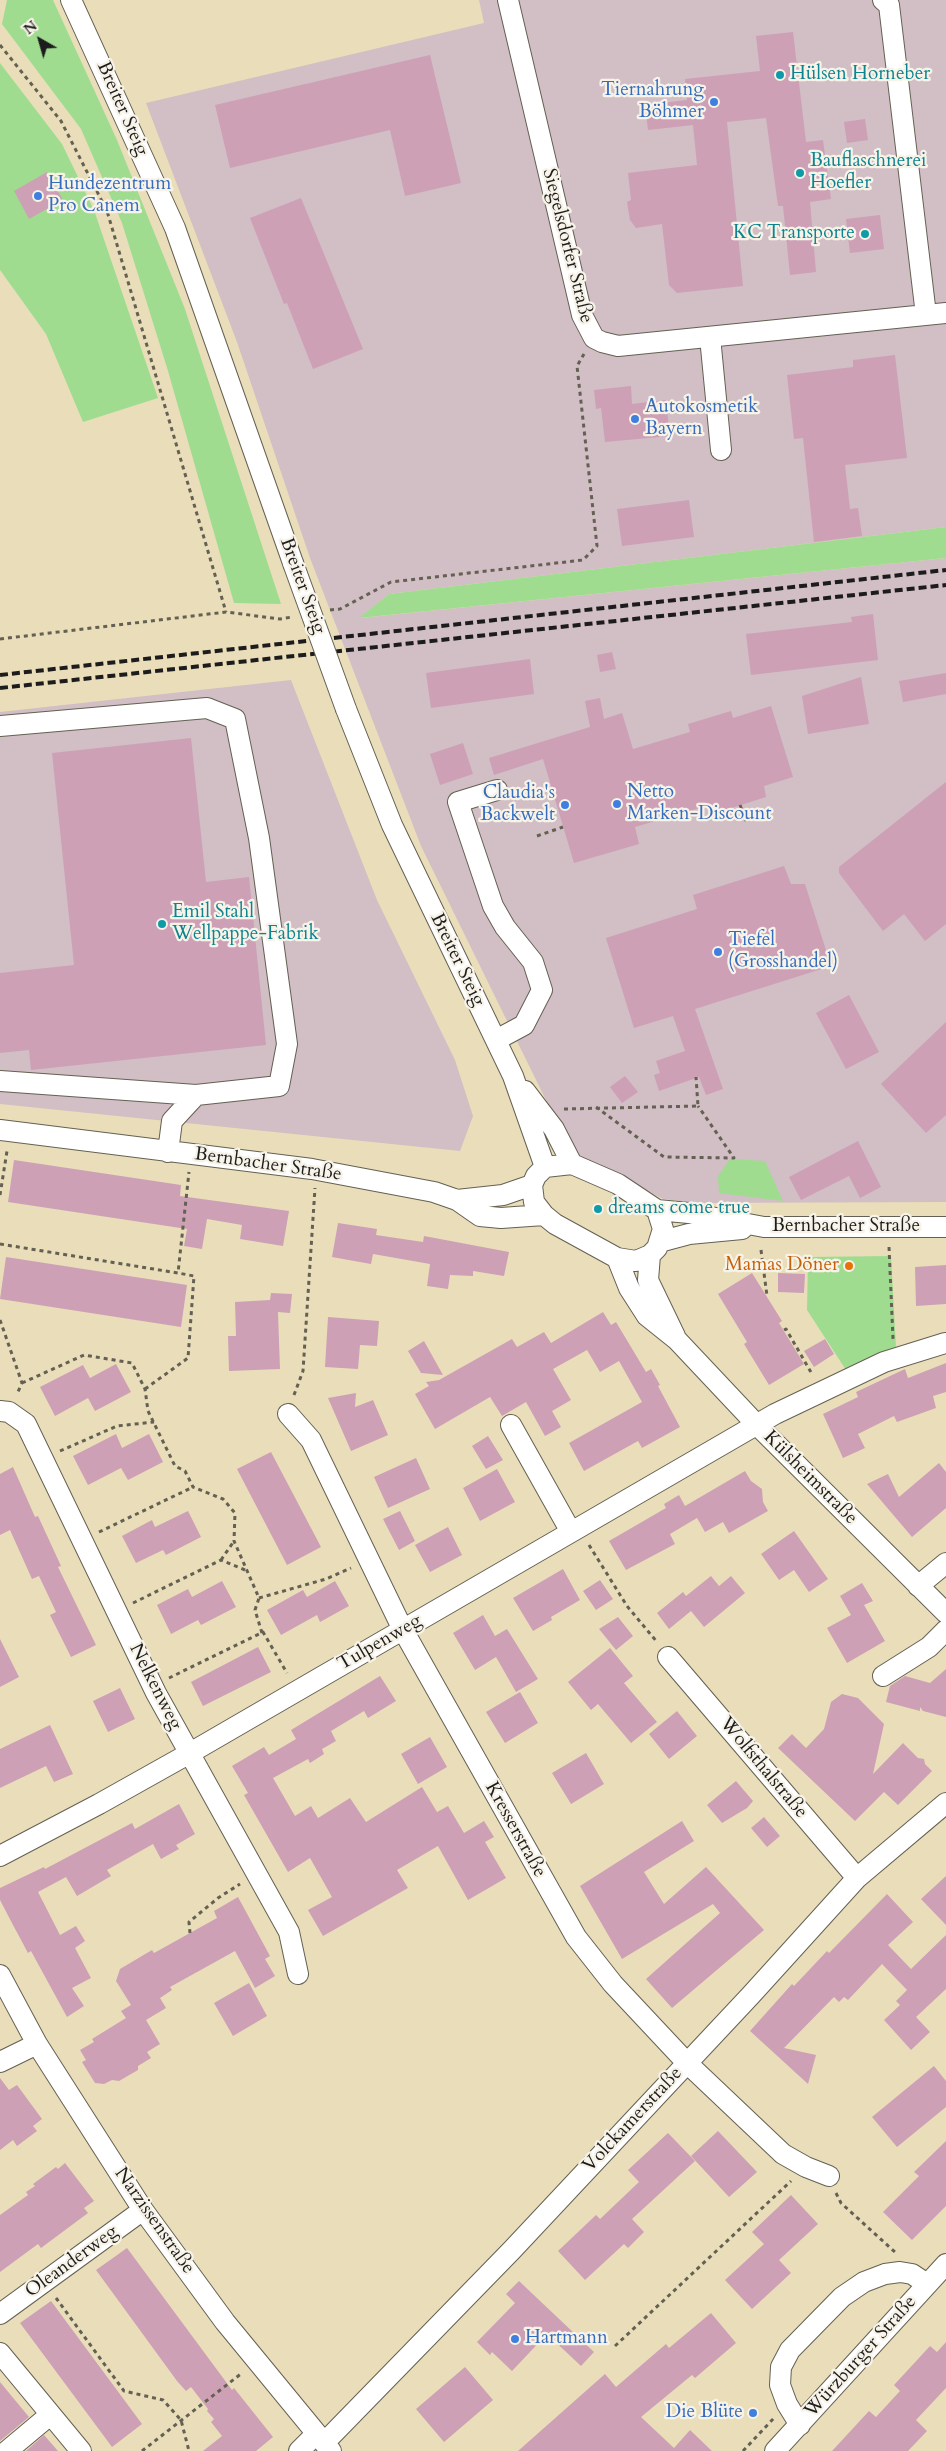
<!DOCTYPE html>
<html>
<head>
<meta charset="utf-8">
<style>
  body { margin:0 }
  #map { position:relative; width:946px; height:2451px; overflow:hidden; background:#e9deb9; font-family:Cardo,serif }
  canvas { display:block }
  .north { position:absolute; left:15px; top:15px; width:50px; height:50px; -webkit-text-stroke:4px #f7f3e8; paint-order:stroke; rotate:322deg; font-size:14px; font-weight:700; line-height:20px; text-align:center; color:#1c1c1c }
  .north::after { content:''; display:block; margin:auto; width:18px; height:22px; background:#1c1c1c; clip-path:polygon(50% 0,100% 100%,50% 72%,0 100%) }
</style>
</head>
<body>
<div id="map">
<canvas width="946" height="2451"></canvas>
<div class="north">N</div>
</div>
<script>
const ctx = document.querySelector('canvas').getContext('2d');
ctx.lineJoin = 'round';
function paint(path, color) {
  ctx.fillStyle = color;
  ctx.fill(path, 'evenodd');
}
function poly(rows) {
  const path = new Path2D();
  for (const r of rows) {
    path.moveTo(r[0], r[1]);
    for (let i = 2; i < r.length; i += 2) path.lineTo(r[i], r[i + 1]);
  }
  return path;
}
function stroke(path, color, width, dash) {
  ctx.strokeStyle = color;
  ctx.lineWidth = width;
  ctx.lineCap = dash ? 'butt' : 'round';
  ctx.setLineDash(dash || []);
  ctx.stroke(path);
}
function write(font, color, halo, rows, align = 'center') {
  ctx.font = font + ' Cardo,serif';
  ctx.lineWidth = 4.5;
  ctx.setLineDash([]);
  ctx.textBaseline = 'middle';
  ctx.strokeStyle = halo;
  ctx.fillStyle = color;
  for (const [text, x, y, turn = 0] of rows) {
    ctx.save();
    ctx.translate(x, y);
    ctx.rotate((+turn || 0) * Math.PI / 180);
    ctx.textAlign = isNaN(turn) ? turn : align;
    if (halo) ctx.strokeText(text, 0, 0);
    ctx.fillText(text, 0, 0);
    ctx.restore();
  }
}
paint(poly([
  [479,0,946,0,946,527,389,594,360,618,946,558,946,1202,696,1203,663,1199,571,1151,421,846,310,558,237,342,146,103,484,23],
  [291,680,377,900,455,1060,473,1116,460,1151,0,1104,0,712]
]), '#d2bec5');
paint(poly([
  [7,0,53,0,117,140,185,309,281,604,234,603,168,371,122,223,81,129,2,24],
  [0,63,62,144,94,210,158,398,83,422,46,334,0,270],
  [946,527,946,558,359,618,389,594],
  [730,1159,765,1161,783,1201,719,1193,718,1176],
  [891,1256,896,1347,846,1370,807,1310,808,1257]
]), '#a0dc90');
paint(poly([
  [793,32,806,142,823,140,831,199,810,202,816,272,790,275,783,206,778,206,766,118,727,122,743,286,677,293,669,285,662,224,636,228,630,220,627,202,631,200,628,173,697,165,693,125,648,130,645,105,687,100,685,79,760,71,756,36],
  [430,55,461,183,405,196,390,130,230,168,215,105],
  [865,119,868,140,847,143,844,122],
  [47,172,63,200,29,219,14,191],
  [301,198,363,349,313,369,287,303,284,304,250,218],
  [880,215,884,249,850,253,846,219],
  [895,355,907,458,845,465,850,509,858,508,862,536,814,542,803,438,794,439,787,375,853,367,853,360],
  [631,386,632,404,666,400,670,436,605,442,601,408,596,409,594,390],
  [689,500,694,537,622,546,617,509],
  [873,614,878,660,751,675,746,634,852,622,851,617],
  [612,652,616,669,600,672,597,655],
  [530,659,534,694,431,708,426,673],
  [946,673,946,694,903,702,899,681],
  [861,677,869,724,808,734,802,696],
  [600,698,604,719,622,713,633,749,690,732,688,724,731,711,733,718,771,706,793,777,764,786,766,797,719,812,716,803,635,827,639,844,574,863,543,759,494,775,489,758,590,727,585,701],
  [191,738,206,882,249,877,266,1045,31,1070,29,1050,0,1053,0,973,74,965,52,753],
  [463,743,473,774,440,785,430,754],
  [946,782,946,924,925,941,904,914,883,931,839,873,839,867],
  [784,866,791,884,805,884,831,966,695,1009,723,1089,706,1095,699,1077,659,1091,654,1075,660,1073,656,1061,685,1051,673,1016,634,1028,606,938,697,909,693,895],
  [849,995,879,1052,846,1069,816,1013],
  [946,1022,946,1115,926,1133,881,1084],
  [625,1076,638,1092,622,1103,610,1087],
  [858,1141,881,1187,860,1198,849,1176,801,1200,789,1177],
  [14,1160,181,1185,180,1196,289,1211,283,1246,240,1239,242,1225,207,1219,202,1249,184,1246,187,1229,8,1202],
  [338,1223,377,1229,376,1235,423,1242,424,1236,509,1252,504,1276,473,1271,473,1276,450,1275,448,1289,427,1286,430,1264,373,1254,371,1264,332,1257],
  [6,1257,187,1285,181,1327,0,1299],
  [946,1265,946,1304,916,1306,915,1267],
  [752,1273,782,1321,779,1323,804,1364,769,1385,744,1344,747,1342,718,1294],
  [778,1273,805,1274,804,1293,778,1292],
  [271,1293,292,1294,290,1313,278,1312,280,1369,229,1371,228,1336,236,1336,235,1302,270,1300],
  [603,1312,611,1325,616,1322,646,1372,651,1369,660,1385,658,1386,680,1427,642,1448,638,1441,584,1471,569,1443,642,1402,619,1361,600,1372,587,1350,553,1369,571,1400,552,1411,561,1427,545,1436,526,1402,502,1416,490,1397,435,1429,415,1394,429,1386,426,1382,439,1380,512,1339,517,1347,544,1332,551,1343],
  [328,1317,379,1321,377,1346,360,1345,358,1369,325,1367],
  [825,1339,834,1354,814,1367,804,1351],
  [424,1341,443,1375,421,1373,408,1351],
  [946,1363,946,1392,933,1396,936,1408,897,1422,894,1416,858,1434,865,1448,843,1458,823,1414,858,1397,856,1392,905,1369,908,1378],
  [116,1364,131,1392,95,1411,88,1398,55,1416,40,1387,83,1365,90,1378],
  [356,1393,355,1407,373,1400,388,1435,351,1451,328,1398],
  [116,1434,122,1448,149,1434,163,1462,128,1480,121,1468,88,1485,73,1456],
  [488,1436,503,1460,486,1469,472,1446],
  [271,1452,321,1547,287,1565,237,1469],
  [416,1458,430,1489,388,1508,374,1477],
  [939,1463,946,1472,946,1508,912,1537,867,1484,888,1474,899,1497],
  [13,1467,35,1517,38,1516,61,1566,58,1567,96,1645,71,1657,50,1615,56,1612,39,1576,32,1579,10,1530,0,1535,0,1474],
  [497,1469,515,1502,480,1521,463,1488],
  [745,1471,751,1481,762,1489,763,1502,768,1511,729,1533,723,1522,705,1532,697,1518,670,1534,675,1544,626,1570,609,1541,666,1508,664,1504,679,1495,685,1506],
  [188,1511,201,1537,166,1555,163,1550,136,1563,122,1536,152,1520,155,1527],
  [400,1511,415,1541,399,1550,383,1519],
  [448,1527,462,1555,430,1572,415,1545],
  [794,1531,828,1579,809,1592,794,1570,779,1580,761,1554],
  [563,1569,580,1600,551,1617,552,1620,533,1631,513,1598],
  [711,1576,719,1586,731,1576,745,1593,704,1627,691,1611,669,1629,657,1613,683,1592,686,1596],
  [600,1580,613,1599,596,1610,583,1591],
  [222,1581,236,1607,201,1625,198,1620,171,1634,157,1605,188,1589,192,1597],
  [335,1581,349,1606,320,1622,317,1615,281,1635,267,1610,303,1590,307,1597],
  [862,1583,873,1601,864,1605,885,1641,847,1663,827,1628,851,1615,840,1596],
  [483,1615,495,1636,507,1629,538,1679,516,1692,496,1657,475,1670,453,1633],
  [618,1617,633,1636,616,1650,599,1629],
  [0,1639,19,1677,0,1687],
  [258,1647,271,1672,203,1706,191,1682],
  [610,1648,633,1676,624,1683,657,1722,631,1743,598,1704,591,1710,568,1682],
  [946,1669,946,1717,923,1711,920,1707,920,1711,886,1702,890,1686,905,1676,930,1683],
  [380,1676,396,1701,368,1718,364,1711,331,1731,336,1741,322,1749,324,1754,310,1763,308,1759,273,1778,295,1816,311,1806,318,1818,350,1798,366,1822,422,1787,437,1812,448,1806,464,1833,484,1821,494,1837,485,1842,506,1878,468,1900,438,1846,397,1870,408,1888,323,1936,308,1910,332,1897,310,1858,288,1872,244,1795,248,1793,232,1766,264,1747,269,1755,296,1739,291,1730],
  [120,1688,135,1719,108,1732,93,1701],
  [520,1692,538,1723,505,1743,486,1712],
  [842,1694,858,1698,884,1724,873,1774,903,1743,918,1758,924,1759,925,1764,932,1771,898,1805,884,1792,855,1821,778,1748,792,1734,806,1748,824,1729,831,1702],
  [677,1711,697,1736,669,1759,649,1734],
  [50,1725,73,1774,54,1782,46,1766,0,1788,0,1749],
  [430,1737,447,1767,418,1784,401,1754],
  [586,1753,604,1784,571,1804,552,1773],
  [736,1781,753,1801,747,1808,722,1823,707,1805],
  [179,1804,195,1834,176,1845,179,1849,161,1859,153,1844,107,1870,111,1876,77,1896,66,1877,38,1892,60,1935,76,1926,85,1941,75,1948,91,1978,72,1988,84,2006,67,2017,31,1951,28,1953,13,1925,0,1900,0,1888,44,1867,45,1869,132,1823,135,1829],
  [764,1817,780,1836,767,1847,751,1828],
  [682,1821,694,1841,644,1872,664,1904,706,1867,764,1930,672,2008,646,1979,720,1913,713,1904,622,1959,580,1886],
  [946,1876,946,1925,921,1899],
  [887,1894,913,1922,888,1945,911,1969,946,1935,946,1989,916,2017,930,2032,911,2050,884,2020,900,2005,896,2001,907,1990,882,1964,848,2000,844,1997,839,2002,834,1997,784,2048,816,2055,808,2084,750,2031,792,1984,794,1986,827,1951,829,1953],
  [238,1897,270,1956,265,1959,275,1976,255,1988,235,1951,170,1987,172,1990,160,1998,166,2008,146,2020,160,2044,147,2052,151,2058,138,2066,138,2070,119,2081,112,2080,104,2084,95,2083,82,2062,86,2060,80,2050,94,2042,92,2039,126,2018,121,2011,131,2005,116,1981,120,1969,152,1950,154,1953,217,1918,214,1911],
  [249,1983,267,2016,233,2036,214,2003],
  [934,2066,946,2081,946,2107,897,2147,872,2117],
  [0,2078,9,2090,17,2085,42,2119,33,2126,37,2131,17,2146,13,2140,0,2150],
  [718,2131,757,2172,729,2197,691,2156],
  [668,2133,695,2161,632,2219,644,2232,628,2248,624,2244,585,2280,558,2251,596,2215,600,2219,639,2182,628,2170],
  [946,2141,946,2206,912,2240,883,2212,919,2176,914,2172],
  [65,2163,94,2201,84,2208,88,2213,41,2248,38,2244,0,2272,0,2215,28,2195,26,2192,35,2186,33,2184,56,2167,58,2169],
  [791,2195,818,2224,779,2260,791,2273,752,2309,725,2280,764,2244,752,2232],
  [127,2248,232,2390,234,2388,273,2437,256,2451,203,2451,222,2436,211,2422,214,2419,207,2411,208,2409,191,2387,186,2391,177,2381,96,2270],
  [519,2281,594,2352,581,2366,547,2334,512,2371,492,2352,490,2355,477,2342,515,2303,506,2294],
  [51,2301,142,2424,112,2447,20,2323],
  [711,2313,736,2343,695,2378,692,2375,641,2417,674,2448,690,2430,712,2451,518,2451,605,2374,616,2387,666,2344,669,2348],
  [946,2342,946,2388,916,2420,927,2431,908,2451,832,2451,869,2411,876,2417,900,2391,894,2385,930,2346,937,2352],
  [465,2367,493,2400,444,2442,416,2409],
  [0,2382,29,2417,0,2441],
  [44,2435,58,2451,26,2451]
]), '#cda0b6');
const minor = poly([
  [71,0,175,228,293,563],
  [508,0,582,315,594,338,602,342,618,346,946,313],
  [883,0,889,5,926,315],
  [710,337,721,450],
  [346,709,392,825,513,1076,545,1167],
  [0,726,207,708,235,719,259,838,287,1044,279,1086,196,1095,0,1081],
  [496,1040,524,1025,542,990,533,962,505,927,493,906,458,802,497,790],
  [525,1091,554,1129,572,1164],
  [0,1130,312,1169,434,1192,457,1200,503,1195,532,1185],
  [168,1152,172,1121,196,1095],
  [572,1164,618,1184,657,1210,663,1229,657,1248,650,1255,636,1261,617,1258,555,1224,544,1215,534,1202,532,1185,536,1176,545,1167,572,1164],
  [457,1200,480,1216,501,1218,544,1215],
  [657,1210,689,1213,764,1227,946,1227],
  [659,1242,689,1234,742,1229],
  [650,1255,648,1280,675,1336],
  [617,1258,629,1288,647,1316,677,1340,757,1425,946,1613],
  [0,1411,9,1412,26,1424,156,1693,289,1932,298,1974],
  [288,1414,311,1440,403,1630,576,1937,613,1984,687,2063,783,2154,806,2167,829,2176],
  [511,1425,571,1532],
  [918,1586,946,1563],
  [668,1657,857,1878],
  [883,1676,929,1647,946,1630],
  [0,1856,99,1804,190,1753,775,1414,884,1362,945,1343],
  [0,1975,37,2044,143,2210,225,2322,331,2451],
  [0,2062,37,2044],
  [0,2314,143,2210],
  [0,2353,81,2451],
  [800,2425,787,2404,780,2385,781,2367,790,2350,842,2297,864,2282,885,2274,900,2272,912,2274,927,2284],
  [324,2443,512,2250,751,1995,857,1878,946,1803],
  [7,2451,50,2415],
  [299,2451,316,2434],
  [775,2451,946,2264]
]);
stroke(minor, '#646053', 22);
stroke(poly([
  [0,45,61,121,107,211,226,612],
  [330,610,340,609,391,582,583,560,597,546,577,366,584,354],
  [0,639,226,612,280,619,292,617],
  [740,805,746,821],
  [537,836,563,827],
  [596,1107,664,1157,734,1158,698,1106],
  [564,1109,698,1106,696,1077],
  [0,1195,7,1151],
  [0,1244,178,1273,189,1172],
  [889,1247,893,1339],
  [761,1250,767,1296],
  [0,1320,22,1383,17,1394],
  [784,1330,786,1329,812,1374],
  [22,1383,84,1355,132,1363,145,1389,148,1411,175,1466,185,1471,193,1487,223,1499,235,1513,234,1541,259,1598,255,1610,262,1633],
  [145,1389,188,1358,194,1276,178,1273],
  [294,1395,303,1371,315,1188],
  [60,1451,117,1426,154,1422],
  [99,1532,193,1487],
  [589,1545,627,1606,657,1642],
  [221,1560,234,1541],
  [259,1598,326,1579,351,1568],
  [133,1603,221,1560,245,1570],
  [169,1678,263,1632,287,1673],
  [190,1933,189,1922,218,1898,240,1884],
  [836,2193,841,2203,896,2253],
  [56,2298,124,2391,163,2400,181,2420,189,2451],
  [615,2346,791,2181],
  [142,2451,242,2373],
  [743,2451,774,2418]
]), '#646053', 3, [4, 4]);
stroke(minor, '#fff', 20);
stroke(poly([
  [0,675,946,570],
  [0,688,946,585]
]), '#1c1c1c', 4, [8, 4]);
const minorBridge = poly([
  [293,563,346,709]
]);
stroke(minorBridge, '#646053', 22, []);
stroke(minorBridge, '#fff', 20);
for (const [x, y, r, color] of [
  [780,75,5,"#0f9aa8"],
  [714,102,5,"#3f7fe0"],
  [800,173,5,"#0f9aa8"],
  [38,196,5,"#3f7fe0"],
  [865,234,5,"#0f9aa8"],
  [635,419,5,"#3f7fe0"],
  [617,804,5,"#3f7fe0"],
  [565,805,5,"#3f7fe0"],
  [162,924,5,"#0f9aa8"],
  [718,952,5,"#3f7fe0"],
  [598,1209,5,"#0f9aa8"],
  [849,1266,5,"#e8710a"],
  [515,2339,5,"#3f7fe0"],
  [753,2413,5,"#3f7fe0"]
]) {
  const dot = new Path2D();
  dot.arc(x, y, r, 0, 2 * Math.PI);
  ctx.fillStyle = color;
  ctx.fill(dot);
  stroke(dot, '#f7f3e8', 2);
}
write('19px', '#0d838f', '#f7f3e8', [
  ["Hülsen Horneber",790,75],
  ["Bauflaschnerei",810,162],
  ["Hoefler",810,184],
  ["KC Transporte",855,234,"right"],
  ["Emil Stahl",172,913],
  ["Wellpappe-Fabrik",172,935],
  ["dreams come true",608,1209]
], 'left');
write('19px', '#366cbe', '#f7f3e8', [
  ["Tiernahrung",704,91,"right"],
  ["Böhmer",704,113,"right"],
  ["Hundezentrum",48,185],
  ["Pro Canem",48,207],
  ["Autokosmetik",645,408],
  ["Bayern",645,430],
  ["Netto",627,793],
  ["Marken-Discount",627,815],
  ["Claudia's",555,794,"right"],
  ["Backwelt",555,816,"right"],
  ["Tiefel",728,941],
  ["(Grosshandel)",728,963],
  ["Hartmann",525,2339],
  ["Die Blüte",743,2413,"right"]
], 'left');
write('19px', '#1c1c1c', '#f7f3e8', [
  ["Breiter Steig",122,109,66],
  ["Siegelsdorfer Straße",567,246,76],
  ["Breiter Steig",302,586,70],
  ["Breiter Steig",457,960,64],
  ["Bernbacher Straße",268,1165,8],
  ["Bernbacher Straße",846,1227],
  ["Külsheimstraße",810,1478,45],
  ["Tulpenweg",380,1643,-30],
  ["Nelkenweg",155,1687,63],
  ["Wolfsthalstraße",763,1768,50],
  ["Kresserstraße",515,1830,61],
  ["Volckamerstraße",633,2120,-47],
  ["Narzissenstraße",154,2221,55],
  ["Oleanderweg",72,2262,-36],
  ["Würzburger Straße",861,2357,-48]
]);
write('19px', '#c56008', '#f7f3e8', [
  ["Mamas Döner",839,1266]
], 'right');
</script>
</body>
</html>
